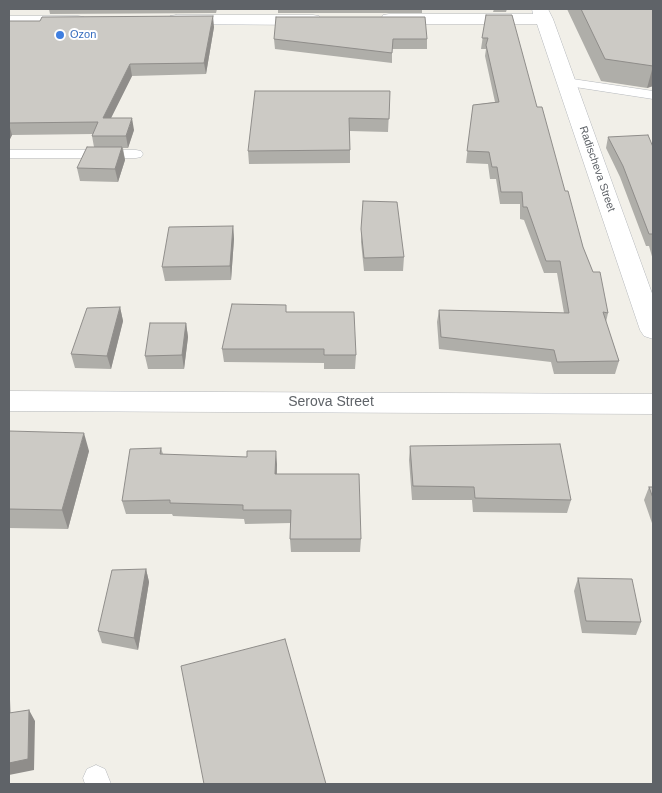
<!DOCTYPE html>
<html>
<head>
<meta charset="utf-8">
<style>
  body { margin:0 }
  #map { position:relative; width:662px; height:793px; overflow:hidden; background:#f1efe8; font-family:Helvetica,sans-serif }
  canvas { display:block }
  .frame { position:absolute; inset:0; border:10px solid #5f6368; pointer-events:none }
</style>
</head>
<body>
<div id="map">
<canvas width="662" height="793"></canvas>
<div class="frame"></div>
</div>
<script>
const ctx = document.querySelector('canvas').getContext('2d');
ctx.lineJoin = 'round';
function poly(rows) {
  const path = new Path2D();
  for (const r of rows) {
    path.moveTo(r[0], r[1]);
    for (let i = 2; i < r.length; i += 2) path.lineTo(r[i], r[i + 1]);
  }
  return path;
}
function stroke(path, color, width, dash) {
  ctx.strokeStyle = color;
  ctx.lineWidth = width;
  ctx.lineCap = dash ? 'butt' : 'round';
  ctx.setLineDash(dash || []);
  ctx.stroke(path);
}
function paint(path, color) {
  ctx.fillStyle = color;
  ctx.fill(path, 'evenodd');
}
function write(font, color, halo, rows, align = 'center') {
  ctx.font = font + ' Helvetica,sans-serif';
  ctx.lineWidth = 4;
  ctx.setLineDash([]);
  ctx.textBaseline = 'middle';
  ctx.strokeStyle = halo;
  ctx.fillStyle = color;
  for (const [text, x, y, turn = 0] of rows) {
    ctx.save();
    ctx.translate(x, y);
    ctx.rotate((+turn || 0) * Math.PI / 180);
    ctx.textAlign = isNaN(turn) ? turn : align;
    if (halo) ctx.strokeText(text, 0, 0);
    ctx.fillText(text, 0, 0);
    ctx.restore();
  }
}
const lane = poly([
  [566,78,653,91,653,99,562,85,560,82,562,79,566,78],
  [9,150,136,150,141,151,143,154,141,157,136,158,9,158,9,150],
  [96,765,105,769,111,784,85,784,83,778,87,769,96,765]
]);
const street = poly([
  [532,9,548,9,553,19,653,296,653,339,644,336,640,330,537,24,389,24,383,23,381,19,383,15,389,14,533,14,532,9],
  [176,15,313,15,319,16,321,20,319,24,313,25,170,24,168,20,170,16,176,15],
  [9,16,78,16,84,17,86,21,84,25,78,26,9,26,9,16],
  [9,391,653,394,653,414,9,411,9,391]
]);
stroke(lane, '#b5b8bc', 1);
stroke(street, '#b5b8bc', 1);
paint(lane, '#fff');
paint(street, '#fff');
paint(poly([
  [49,9,217,9,216,13,50,14],
  [278,9,422,9,422,13,278,13],
  [494,9,507,9,506,12,493,12],
  [567,9,653,9,653,86,647,88,601,81],
  [486,15,537,107,583,247,608,313,606,322,619,361,615,374,554,374,551,362,439,349,437,322,439,310,564,313,557,273,544,273,524,220,520,219,520,204,500,204,496,179,490,179,488,164,466,163,473,105,495,102,485,56,486,49,481,49],
  [9,21,214,27,206,74,132,76,111,118,134,130,128,148,123,148,125,160,118,182,80,181,77,168,94,147,92,136,93,134,12,135,9,141],
  [274,39,427,39,427,49,392,49,392,63,275,49],
  [390,91,388,132,350,131,350,163,249,164,248,151],
  [608,137,653,147,653,260,649,246,646,246,620,177,606,148],
  [363,201,404,257,403,271,364,271,361,242],
  [233,226,234,239,231,280,165,281,162,267],
  [120,307,123,321,111,369,75,368,71,354],
  [286,312,356,355,355,369,324,369,324,363,224,362,222,349],
  [186,323,188,337,184,369,148,369,145,356],
  [9,431,89,451,68,529,9,528],
  [410,446,571,500,567,513,473,512,472,500,412,500,409,460],
  [161,448,163,454,277,464,277,474,361,539,360,552,291,552,290,539,291,523,245,524,244,519,173,516,172,514,126,514,122,501],
  [649,487,653,487,653,526,644,500],
  [146,569,149,582,138,650,102,643,98,631],
  [578,578,641,622,636,635,582,633,574,591]
]), '#afaea9');
paint(poly([
  [213,16,214,27,206,74,204,63],
  [130,64,132,76,105,130,103,118],
  [653,66,653,86,647,88],
  [132,118,134,130,128,148,126,136],
  [9,124,12,135,9,141],
  [122,147,125,160,118,182,115,169],
  [233,226,234,239,231,280,230,266],
  [120,307,123,321,111,369,107,356],
  [186,323,188,337,184,369,182,355],
  [84,433,89,451,68,529,62,510],
  [276,451,277,464,276,488,275,474],
  [146,569,149,582,138,650,134,638],
  [9,673,11,726,9,722],
  [29,710,35,721,34,770,9,775,9,763]
]), '#8f8d8a');
const building = poly([
  [581,9,653,9,653,66,605,59,581,9],
  [486,15,512,15,537,107,542,107,565,191,568,191,583,247,593,272,600,272,608,313,603,312,619,361,557,362,554,350,441,337,439,310,569,313,560,261,546,261,527,207,523,207,522,192,501,192,497,167,492,167,489,152,467,151,473,105,499,102,486,45,488,38,482,38,486,15],
  [213,16,204,63,130,64,103,118,132,118,126,136,92,136,98,122,9,123,9,21,40,21,42,17,213,16],
  [276,17,425,17,427,39,393,39,392,53,274,39,276,17],
  [255,91,390,91,389,119,349,118,350,150,248,151,255,91],
  [648,135,653,147,653,236,653,234,649,234,623,166,608,137,648,135],
  [87,147,122,147,115,169,77,168,87,147],
  [363,201,397,202,404,257,364,258,361,229,363,201],
  [233,226,230,266,162,267,169,227,233,226],
  [232,304,286,305,286,312,354,312,356,355,324,355,324,349,222,349,232,304],
  [120,307,107,356,71,354,87,308,120,307],
  [150,323,186,323,182,355,145,356,150,323],
  [9,431,84,433,62,510,9,509,9,431],
  [560,444,571,500,475,498,474,487,413,486,410,446,560,444],
  [161,448,160,454,247,457,247,451,276,451,275,474,359,474,361,539,290,539,291,510,243,510,243,505,170,503,170,500,122,501,130,449,161,448],
  [649,487,653,487,653,498,649,487],
  [146,569,134,638,98,631,112,570,146,569],
  [578,578,632,579,641,622,586,621,578,578],
  [285,639,326,784,204,784,181,666,285,639],
  [29,710,28,759,9,763,9,713,29,710]
]);
paint(building, '#cccac5');
stroke(building, '#8f8d8a', 1);
for (const [x, y, r, color] of [
  [60,35,5,"#3f7fe0"]
]) {
  const dot = new Path2D();
  dot.arc(x, y, r, 0, 2 * Math.PI);
  ctx.fillStyle = color;
  ctx.fill(dot);
  stroke(dot, '#fff', 2);
}
write('11px', '#366cbe', '#fff', [
  ["Ozon",70,35]
], 'left');
write('11px', '#5f6368', '#fff', [
  ["Radischeva Street",597,169,71]
]);
write('14px', '#5f6368', '#fff', [
  ["Serova Street",331,402]
]);
</script>
</body>
</html>
